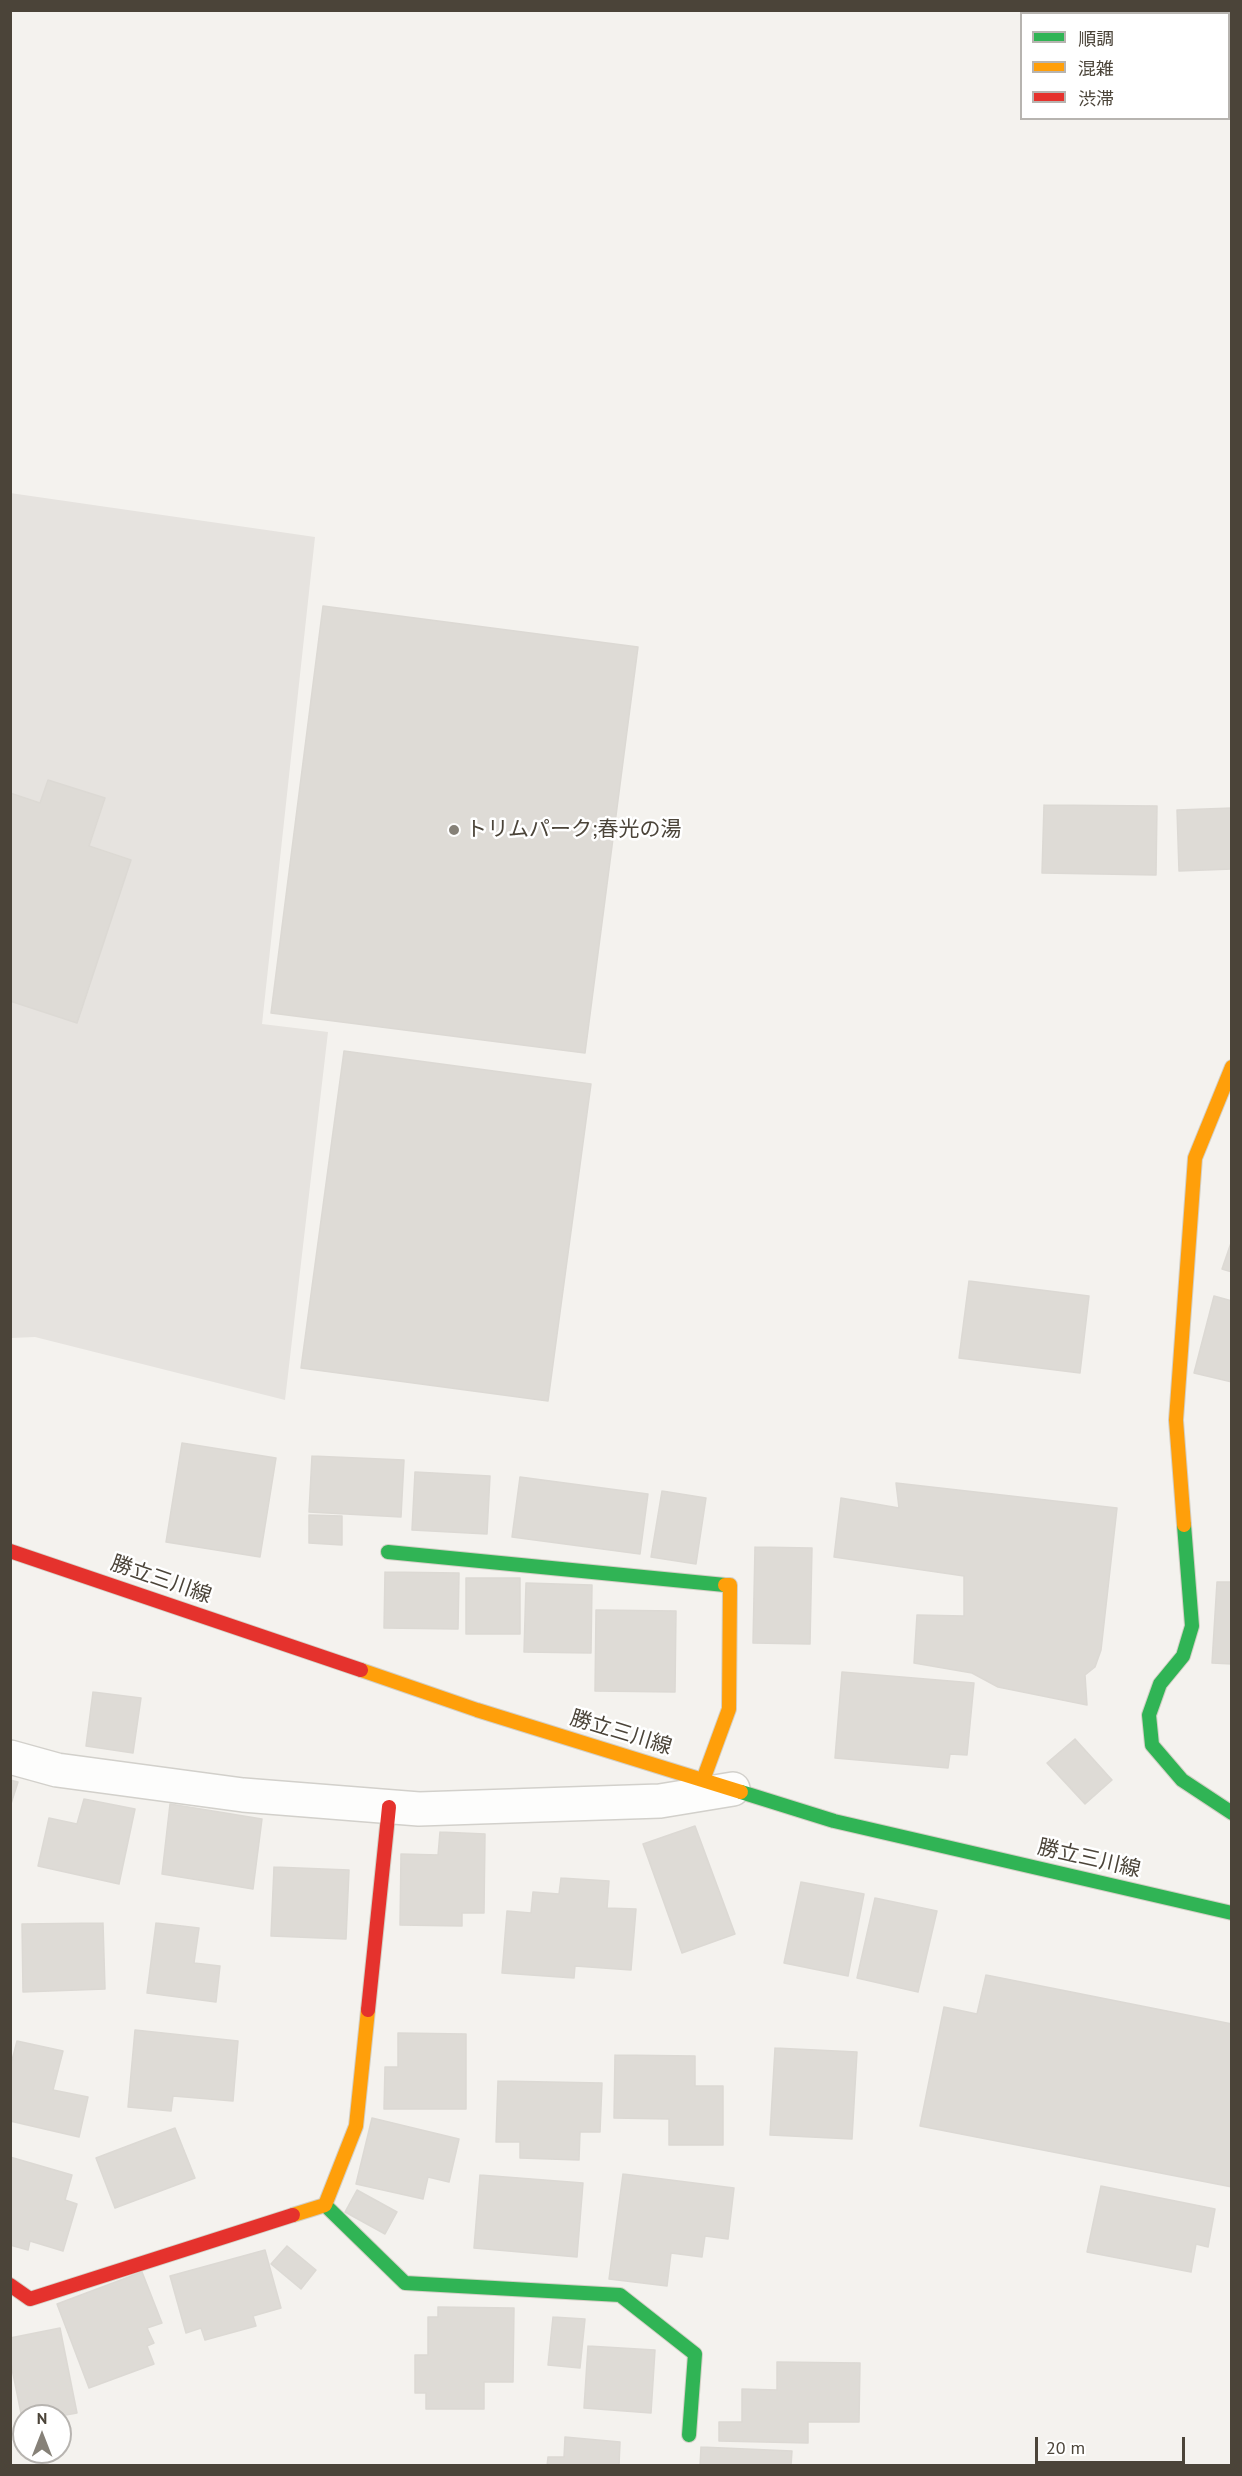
<!DOCTYPE html>
<html>
<head>
<meta charset="utf-8">
<style>
  body { margin:0 }
  #map { position:relative; width:1242px; height:2476px; overflow:hidden; background:#f4f2ee; font-family:"PT Sans","Noto Sans JP",sans-serif }
  canvas { display:block }
  .frame { position:absolute; inset:0; border:12px solid #4b4439; pointer-events:none }
  .legend { position:absolute; left:1020px; top:12px; width:210px; height:108px; box-sizing:border-box; background:#fff; border:2px solid #b7b4b0; margin:0; padding:8px 10px; list-style:none; font-size:18px; color:#4b4439 }
  .legend li { display:flex; align-items:center; gap:12px; height:30px }
  .legend b { width:30px; border:2px solid #b7b4b0 }
  .north { position:absolute; left:12px; top:2404px; width:60px; height:60px; box-sizing:border-box; background:#fff; border:2px solid #b7b4b0; border-radius:50%; rotate:0deg; font-size:16px; font-weight:700; line-height:24px; text-align:center; color:#4b4439 }
  .north::after { content:''; display:block; margin:auto; width:21px; height:27px; background:#868178; clip-path:polygon(50% 0,100% 100%,50% 72%,0 100%) }
  .scale { position:absolute; left:1035px; top:2437px; width:150px; height:27px; box-sizing:border-box; border:3px solid #4b4439; border-top:0; padding-left:8px; font-size:18px; line-height:21px; white-space:nowrap; color:#4b4439; -webkit-text-stroke:4px #fff; paint-order:stroke }
</style>
</head>
<body>
<div id="map">
<canvas width="1242" height="2476"></canvas>
<div class="frame"></div>
<ul class="legend">
<li><b style="height:8px;background:#30b455"></b>順調</li>
<li><b style="height:8px;background:#ff9f0a"></b>混雑</li>
<li><b style="height:8px;background:#e5322d"></b>渋滞</li>
</ul>
<div class="north">N</div>
<div class="scale">20 m</div>
</div>
<script>
const ctx = document.querySelector('canvas').getContext('2d');
ctx.lineJoin = 'round';
function paint(path, color) {
  ctx.fillStyle = color;
  ctx.fill(path, 'evenodd');
}
function poly(rows) {
  const path = new Path2D();
  for (const r of rows) {
    path.moveTo(r[0], r[1]);
    for (let i = 2; i < r.length; i += 2) path.lineTo(r[i], r[i + 1]);
  }
  return path;
}
function stroke(path, color, width, dash) {
  ctx.strokeStyle = color;
  ctx.lineWidth = width;
  ctx.lineCap = dash ? 'butt' : 'round';
  ctx.setLineDash(dash || []);
  ctx.stroke(path);
}
function write(font, color, halo, rows, align = 'center') {
  ctx.font = font + ' "PT Sans","Noto Sans JP",sans-serif';
  ctx.lineWidth = 5;
  ctx.setLineDash([]);
  ctx.textBaseline = 'middle';
  ctx.strokeStyle = halo;
  ctx.fillStyle = color;
  for (const [text, x, y, turn = 0] of rows) {
    ctx.save();
    ctx.translate(x, y);
    ctx.rotate((+turn || 0) * Math.PI / 180);
    ctx.textAlign = isNaN(turn) ? turn : align;
    if (halo) ctx.strokeText(text, 0, 0);
    ctx.fillText(text, 0, 0);
    ctx.restore();
  }
}
paint(poly([
  [10,493,315,537,262,1024,328,1032,285,1400,35,1337,11,1338]
]), '#e6e3df');
const building = poly([
  [323,606,638,647,585,1053,271,1013,323,606],
  [48,780,105,798,89,846,131,860,77,1023,10,1001,10,793,40,803,48,780],
  [1044,805,1157,806,1156,875,1042,873,1044,805],
  [1232,808,1232,869,1179,871,1177,810,1232,808],
  [344,1051,591,1084,548,1401,301,1368,344,1051],
  [1232,1240,1232,1272,1222,1269,1232,1240],
  [969,1281,1089,1296,1080,1373,959,1358,969,1281],
  [1214,1296,1232,1301,1232,1382,1194,1373,1214,1296],
  [182,1443,276,1458,260,1557,166,1542,182,1443],
  [312,1456,404,1460,401,1517,309,1512,312,1456],
  [415,1472,490,1476,487,1534,412,1530,415,1472],
  [520,1477,648,1494,640,1554,512,1537,520,1477],
  [896,1483,1117,1508,1101,1650,1095,1667,1085,1675,1087,1705,998,1687,972,1673,914,1663,917,1615,964,1616,964,1576,834,1557,841,1498,899,1508,896,1483],
  [662,1491,706,1498,696,1564,651,1557,662,1491],
  [309,1515,342,1516,342,1545,309,1543,309,1515],
  [755,1547,812,1548,810,1644,753,1643,755,1547],
  [385,1572,459,1573,458,1629,384,1628,385,1572],
  [466,1578,520,1578,520,1634,466,1634,466,1578],
  [1217,1582,1232,1582,1232,1664,1212,1663,1217,1582],
  [526,1583,592,1585,591,1653,524,1652,526,1583],
  [596,1610,676,1611,675,1692,595,1691,596,1610],
  [842,1672,974,1683,967,1755,950,1754,948,1768,835,1758,842,1672],
  [93,1692,141,1698,133,1753,86,1746,93,1692],
  [1075,1739,1112,1780,1085,1804,1047,1763,1075,1739],
  [10,1780,18,1782,10,1807,10,1780],
  [84,1799,135,1809,119,1884,38,1866,49,1818,77,1824,84,1799],
  [170,1804,262,1819,253,1889,162,1874,170,1804],
  [695,1826,735,1934,682,1953,643,1844,695,1826],
  [440,1832,485,1834,484,1913,462,1913,462,1926,400,1925,401,1854,438,1855,440,1832],
  [274,1867,349,1870,346,1939,271,1936,274,1867],
  [561,1878,609,1881,607,1908,636,1909,631,1970,575,1966,574,1978,502,1973,507,1911,531,1913,533,1892,559,1894,561,1878],
  [801,1882,864,1894,848,1976,784,1963,801,1882],
  [875,1898,937,1911,918,1992,857,1978,875,1898],
  [103,1923,105,1989,23,1992,22,1924,103,1923],
  [156,1923,199,1928,194,1963,220,1966,216,2002,147,1993,156,1923],
  [986,1975,1232,2024,1232,2187,920,2126,944,2007,977,2014,986,1975],
  [135,2030,238,2041,233,2101,173,2096,171,2111,128,2107,135,2030],
  [398,2033,466,2034,466,2109,384,2109,385,2067,398,2067,398,2033],
  [17,2041,63,2051,53,2090,88,2097,79,2137,10,2121,10,2068,17,2041],
  [775,2048,857,2052,852,2139,770,2135,775,2048],
  [615,2055,695,2056,695,2086,723,2086,723,2145,669,2145,669,2119,614,2118,615,2055],
  [498,2081,602,2083,600,2132,580,2132,579,2160,520,2158,520,2142,496,2142,498,2081],
  [372,2118,459,2139,449,2182,428,2177,423,2199,356,2184,372,2118],
  [175,2128,195,2178,115,2208,96,2158,175,2128],
  [10,2157,72,2175,65,2200,77,2204,63,2251,30,2241,28,2250,10,2245,10,2157],
  [623,2174,734,2188,728,2239,705,2236,702,2257,671,2253,667,2286,609,2279,623,2174],
  [480,2175,583,2183,577,2257,474,2248,480,2175],
  [1101,2186,1215,2209,1208,2247,1196,2244,1191,2272,1087,2252,1101,2186],
  [357,2190,397,2212,385,2234,345,2212,357,2190],
  [287,2246,316,2270,301,2289,271,2264,287,2246],
  [265,2250,281,2308,253,2316,256,2326,205,2340,201,2328,186,2333,170,2276,265,2250],
  [142,2272,162,2323,147,2328,154,2343,147,2346,154,2364,89,2388,57,2304,142,2272],
  [438,2307,514,2308,513,2382,484,2382,484,2409,426,2409,426,2393,415,2393,415,2355,428,2355,428,2317,438,2317,438,2307],
  [553,2317,585,2319,580,2368,548,2365,553,2317],
  [60,2328,77,2413,60,2416,24,2416,23,2423,10,2359,10,2338,60,2328],
  [588,2346,655,2350,651,2413,584,2408,588,2346],
  [777,2362,860,2363,859,2422,808,2422,808,2443,719,2441,719,2422,742,2422,742,2389,777,2390,777,2362],
  [565,2437,620,2442,619,2466,547,2466,548,2457,564,2457,565,2437],
  [701,2447,792,2451,791,2466,700,2466,701,2447]
]);
paint(building, '#dedbd6');
stroke(building, '#dcd9d4', 1.5);
const street = poly([
  [10,1757,57,1770,243,1795,419,1809,660,1801,733,1789]
]);
const fast = poly([
  [1184,1525,1192,1626,1183,1656,1160,1684,1149,1715,1152,1745,1182,1780,1232,1813],
  [388,1552,725,1585],
  [741,1792,834,1821,1232,1913],
  [325,2205,405,2283,620,2295,695,2354,689,2435]
]);
const slow = poly([
  [1184,1525,1176,1420,1195,1158,1232,1067],
  [361,1670,477,1710,741,1792],
  [703,1780,729,1709,730,1585,725,1585],
  [293,2215,325,2205,356,2126,368,2010]
]);
const jam = poly([
  [10,1551,361,1670],
  [368,2010,389,1807],
  [10,2285,30,2299,293,2215]
]);
stroke(street, '#d2d0cb', 36);
stroke(fast, '#d3cfc5', 16);
stroke(slow, '#d3cfc5', 16);
stroke(jam, '#d3cfc5', 16);
stroke(street, '#fdfdfc', 33);
stroke(fast, '#30b455', 14);
stroke(slow, '#ff9f0a', 14);
stroke(jam, '#e5322d', 14);
for (const [x, y, r, color] of [
  [454,830,6,"#868178"]
]) {
  const dot = new Path2D();
  dot.arc(x, y, r, 0, 2 * Math.PI);
  ctx.fillStyle = color;
  ctx.fill(dot);
  stroke(dot, '#fff', 2);
}
write('21px', '#4b4439', '#fff', [
  ["トリムパーク;春光の湯",466,830]
], 'left');
write('21px', '#4b4439', '#fff', [
  ["勝立三川線",161,1580,19],
  ["勝立三川線",621,1733,17],
  ["勝立三川線",1089,1859,13]
]);
</script>
</body>
</html>
